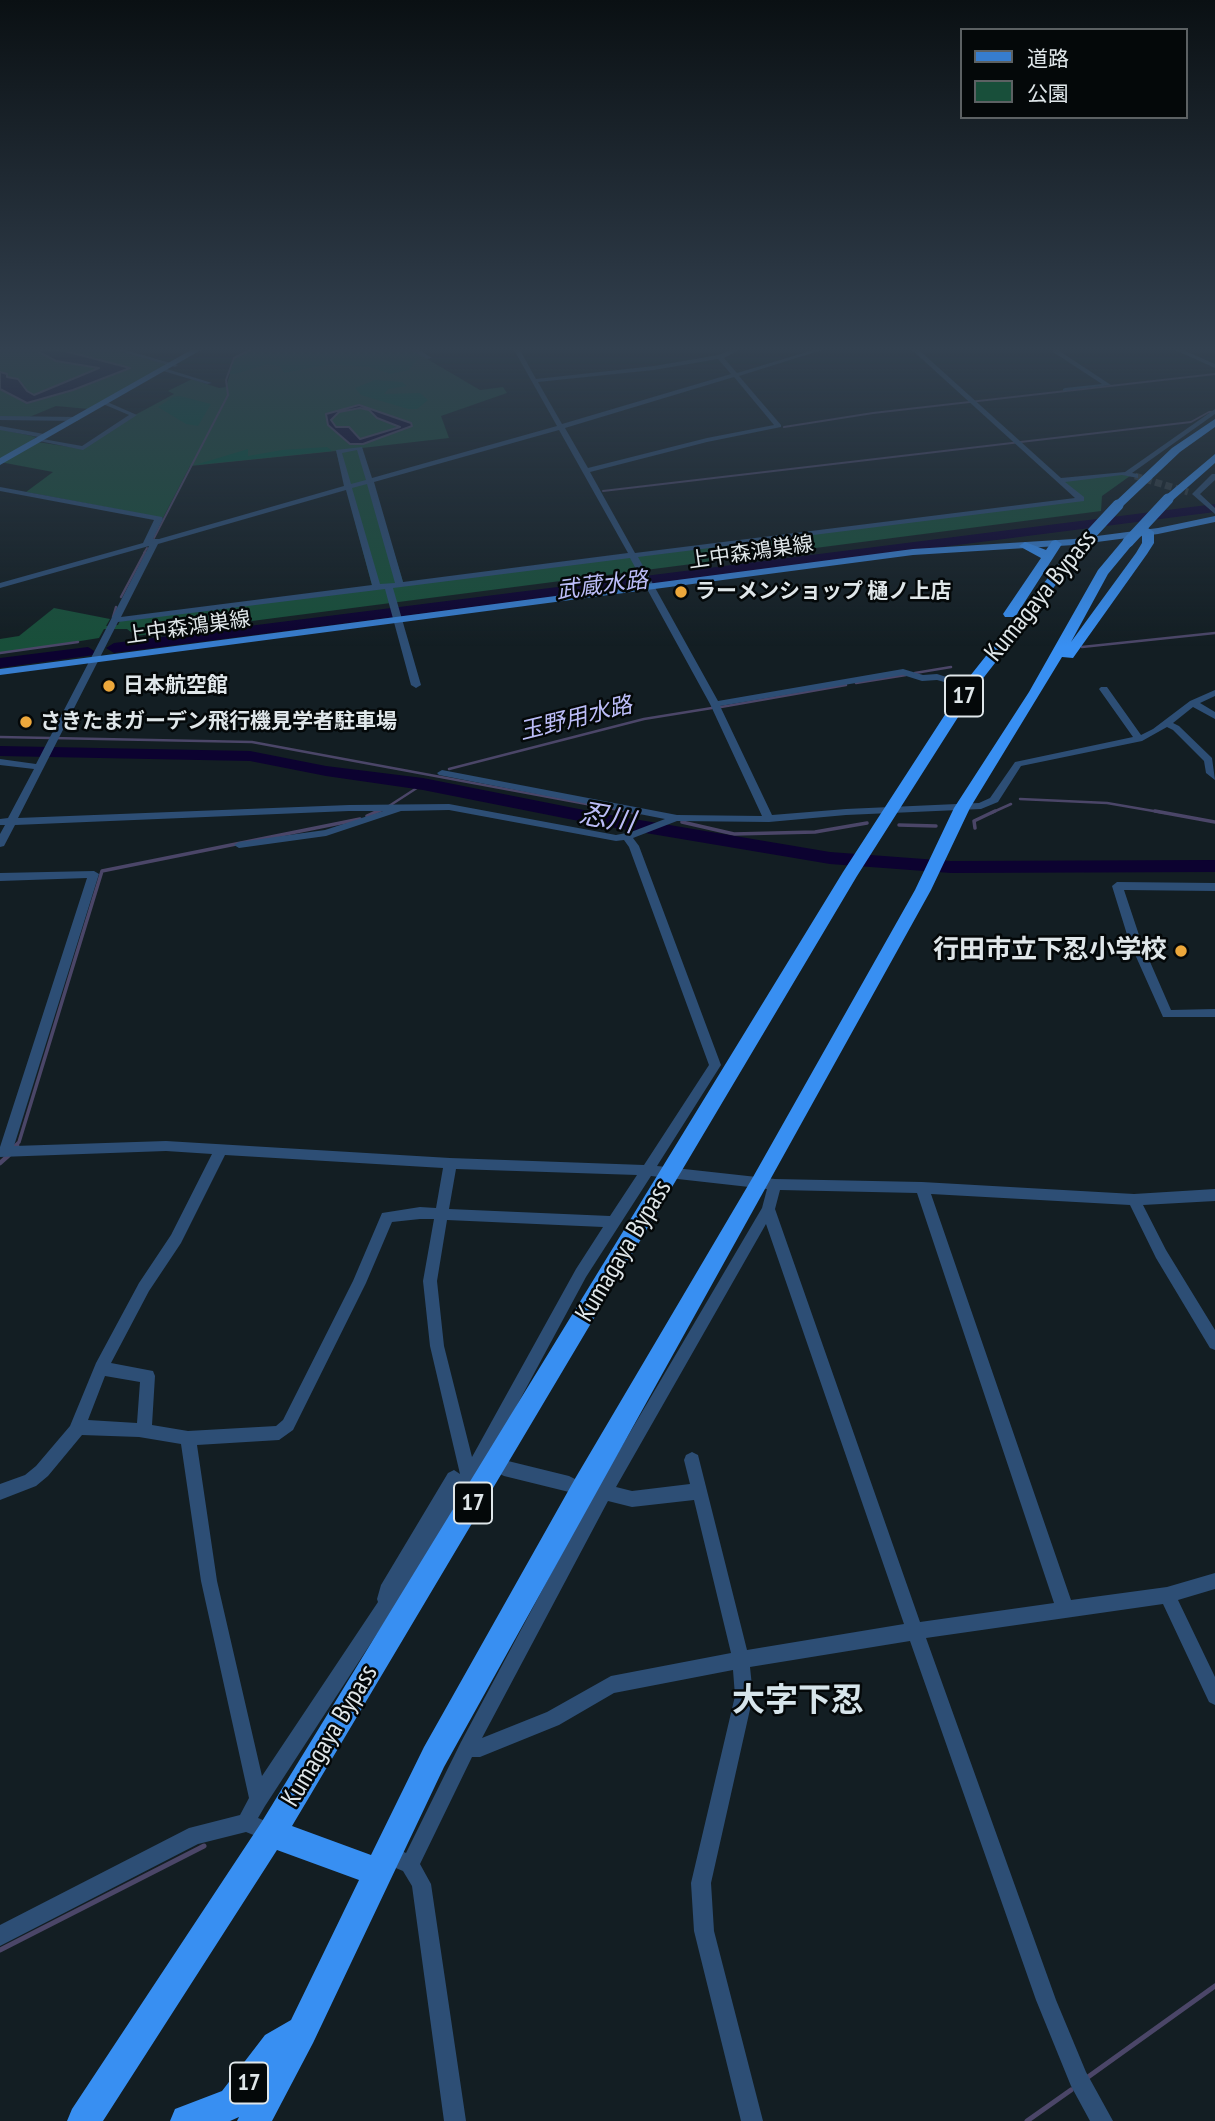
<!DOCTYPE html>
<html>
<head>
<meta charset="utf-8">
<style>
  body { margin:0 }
  #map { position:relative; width:1215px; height:2121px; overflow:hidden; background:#131e23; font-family:"PT Sans Narrow","Noto Sans JP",sans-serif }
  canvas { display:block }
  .legend { position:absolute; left:960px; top:28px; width:228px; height:91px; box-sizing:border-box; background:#040809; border:2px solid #5c6163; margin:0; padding:9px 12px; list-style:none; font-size:21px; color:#dfe6e9 }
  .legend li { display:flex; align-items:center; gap:14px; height:35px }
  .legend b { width:35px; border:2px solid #5c6163 }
</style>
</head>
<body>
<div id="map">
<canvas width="1215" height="2121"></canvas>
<ul class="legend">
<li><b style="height:9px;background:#377dce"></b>道路</li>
<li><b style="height:19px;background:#184f3a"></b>公園</li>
</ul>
</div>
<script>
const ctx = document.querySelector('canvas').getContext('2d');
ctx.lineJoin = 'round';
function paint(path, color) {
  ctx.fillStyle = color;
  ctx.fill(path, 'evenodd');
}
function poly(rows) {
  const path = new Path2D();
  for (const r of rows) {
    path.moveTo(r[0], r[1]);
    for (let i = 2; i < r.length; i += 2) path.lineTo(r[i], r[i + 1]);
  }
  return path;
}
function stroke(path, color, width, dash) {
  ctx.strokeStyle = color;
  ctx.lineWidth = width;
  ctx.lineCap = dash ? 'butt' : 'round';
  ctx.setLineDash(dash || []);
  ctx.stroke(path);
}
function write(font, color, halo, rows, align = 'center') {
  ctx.font = font + ' "PT Sans Narrow","Noto Sans JP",sans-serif';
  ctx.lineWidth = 5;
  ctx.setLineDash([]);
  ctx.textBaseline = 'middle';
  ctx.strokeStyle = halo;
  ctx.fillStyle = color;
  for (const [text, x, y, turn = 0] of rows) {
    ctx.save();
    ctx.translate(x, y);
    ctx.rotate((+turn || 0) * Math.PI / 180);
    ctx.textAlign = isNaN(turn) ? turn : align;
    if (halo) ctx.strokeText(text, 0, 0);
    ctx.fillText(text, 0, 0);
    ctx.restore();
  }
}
paint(poly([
  [0,350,114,350,169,365,88,409,56,406,27,418,0,417],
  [251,350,412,350,480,390,503,387,507,393,441,416,449,438,362,448,404,585,1082,500,1063,481,1118,474,1130,476,1102,496,1101,511,136,636,127,629,104,629,99,638,0,654,0,639,19,636,54,608,110,619,106,626,118,625,120,621,373,589,336,451,190,466,163,518,26,492,53,472,0,462,0,429,36,437,31,441,83,449,122,422,174,394,168,391,192,379,219,388,226,387,235,358]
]), '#184f3a');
paint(poly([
  [251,350,412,350,422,355,408,370,391,374,369,367,330,364,284,373,280,366,267,364,235,374,229,374,235,358],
  [375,380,402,382,407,386,388,389,384,394,420,393,428,400,417,409,408,409,361,395,355,388],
  [180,396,211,404,198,426,186,424,158,407,173,397],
  [327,447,332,451,195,465,248,449,248,456,282,450]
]), '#00573c');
const water = poly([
  [35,350,61,350,130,368,73,390,27,403,0,389,0,372,7,374,7,377,18,379,27,391,34,395,99,368,56,361,35,350],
  [359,405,411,423,412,426,363,444,350,444,328,425,326,414,359,405],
  [360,408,369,410,377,418,400,427,360,439,349,427,336,427,331,420,339,412,360,408]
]);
paint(water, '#0c0230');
stroke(water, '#4b4668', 2);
stroke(poly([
  [784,427,873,413,1215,374],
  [603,491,1191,422,1209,412,1215,412],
  [154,538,228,395,226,380,234,358,250,350],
  [144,553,147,548]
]), '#4b4668', 2);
stroke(poly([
  [121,597,145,552],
  [113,617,116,607],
  [1082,647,1215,633],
  [0,653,78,642],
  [915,673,951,667],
  [856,683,906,675],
  [721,707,846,685],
  [0,737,252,742,635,813],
  [449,769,644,719,712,708],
  [1020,799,1107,803,1165,813],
  [389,806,423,784],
  [374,813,382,810],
  [991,813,1011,804]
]), '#4b4668', 2.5);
stroke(poly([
  [625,811,639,814],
  [1155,811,1215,822],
  [367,816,378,811],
  [682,822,734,834,815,832,867,823],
  [899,825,936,826],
  [975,828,974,821,995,811],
  [15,1146,19,1142,102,871,360,819]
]), '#4b4668', 3.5);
stroke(poly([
  [13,1149,17,1145],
  [0,1163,9,1155]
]), '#4b4668', 4.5);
stroke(poly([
  [0,1950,204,1846],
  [1088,2077,1215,1986],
  [1027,2121,1071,2090]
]), '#4b4668', 5);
paint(poly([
  [1215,504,1215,512,114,653,106,648,114,643,1215,504],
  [88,647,96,652,94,655,0,668,0,658,88,647],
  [0,746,250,751,326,766,423,778,604,814,830,852,951,861,1215,860,1215,872,951,873,830,864,604,826,423,790,326,776,250,761,0,756,0,746]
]), '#0c0230');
stroke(poly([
  [1135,476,1188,492]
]), '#323c41', 7, [7, 3.5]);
paint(poly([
  [115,350,125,350,178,365,175,367,115,350],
  [411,350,419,350,432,358,427,359,411,350],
  [514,350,520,350,536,379,654,366,718,355,731,350,739,350,724,358,737,373,813,350,822,350,739,376,781,425,781,427,707,442,590,472,635,553,1075,498,912,350,919,350,1061,478,1125,472,1215,409,1215,414,1132,473,1138,474,1138,478,1122,475,1065,482,1084,497,1084,501,638,557,718,701,903,669,923,675,937,674,975,686,970,689,937,680,922,681,903,675,720,706,772,815,846,809,979,803,990,798,1015,762,1133,737,1099,689,1101,687,1107,687,1141,735,1153,729,1190,701,1215,690,1215,696,1200,703,1215,712,1215,719,1193,707,1173,723,1179,726,1212,758,1215,780,1206,773,1204,761,1173,730,1167,727,1142,741,1021,766,998,802,981,809,846,815,769,822,677,821,633,838,639,846,721,1065,657,1166,775,1179,922,1182,1134,1194,1215,1189,1215,1201,1143,1205,1166,1250,1215,1330,1215,1350,1210,1348,1156,1258,1130,1205,931,1194,1071,1600,1167,1587,1215,1573,1215,1589,1178,1600,1215,1677,1215,1705,1209,1702,1163,1604,926,1638,1056,2000,1086,2072,1113,2121,1090,2121,1071,2086,1036,2000,910,1641,750,1667,753,1696,711,1883,714,1931,763,2121,741,2121,694,1931,691,1883,735,1696,733,1670,614,1693,559,1725,480,1757,472,1757,420,1864,431,1884,466,2121,444,2121,412,1886,403,1871,379,1861,376,1854,379,1847,386,1844,406,1853,461,1742,592,1497,762,1208,767,1189,651,1176,586,1277,475,1483,265,1806,258,1818,278,1826,280,1833,278,1840,271,1842,246,1832,198,1844,0,1946,0,1925,189,1828,240,1815,249,1798,201,1581,181,1444,139,1437,82,1435,48,1476,36,1486,0,1500,0,1484,25,1475,36,1466,70,1426,96,1363,139,1283,171,1235,212,1154,166,1151,0,1157,0,1147,87,878,0,881,0,873,94,871,99,874,14,1146,166,1141,450,1158,644,1165,709,1065,629,847,624,840,616,841,449,810,401,811,326,836,239,848,234,845,239,842,325,830,383,811,349,811,15,825,4,846,0,847,0,834,5,825,0,825,0,819,8,818,34,769,0,765,0,759,36,764,149,546,0,588,0,583,143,543,154,520,0,491,0,487,162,517,163,519,153,539,159,539,344,486,336,450,362,447,372,478,557,426,514,350],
  [718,359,731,374,562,424,538,382,654,370,718,359],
  [734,377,774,425,707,438,588,468,565,428,734,377],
  [559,430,628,553,403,582,374,482,559,430],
  [357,450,366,480,351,484,342,453,357,450],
  [367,484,395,583,380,584,352,488,367,484],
  [346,490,372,585,121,617,158,544,346,490],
  [630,558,710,704,762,816,677,815,442,770,437,773,439,775,665,819,631,832,616,835,449,804,349,805,18,818,118,622,385,589,411,685,416,688,421,685,393,588,630,558],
  [225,1155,443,1168,436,1208,420,1207,382,1213,353,1281,283,1420,276,1426,188,1431,152,1425,155,1376,153,1371,111,1363,149,1291,181,1243,225,1155],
  [456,1169,637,1175,610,1216,449,1209,456,1169],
  [780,1190,917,1193,1054,1603,920,1622,775,1209,780,1190],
  [420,1219,434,1219,423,1281,430,1346,460,1474,454,1470,448,1473,381,1585,377,1599,378,1602,262,1776,217,1581,197,1445,279,1440,293,1430,366,1283,392,1222,420,1219],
  [447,1220,603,1227,576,1269,472,1457,444,1346,437,1281,447,1220],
  [766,1224,904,1624,747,1650,698,1455,692,1452,686,1455,684,1460,690,1484,632,1491,616,1487,766,1224],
  [105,1376,140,1382,137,1423,88,1420,105,1376],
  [694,1500,731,1653,611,1676,547,1712,482,1738,608,1501,632,1507,694,1500],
  [1053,350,1058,350,1111,385,1063,391,1063,389,1065,388,1102,384,1053,352,1053,350],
  [1175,350,1183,350,1215,364,1215,368,1175,350],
  [163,369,167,369,212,383,207,384,163,371,163,369],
  [105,401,137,415,83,450,34,440,37,438,82,446,129,415,103,404,102,403,105,401],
  [0,416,77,417,80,419,77,421,0,420,0,416],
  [0,426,44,434,47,436,44,438,0,430,0,426],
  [1212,474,1215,474,1215,480,1200,494,1215,508,1215,514,1192,494,1212,474],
  [1117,882,1215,883,1215,891,1124,890,1141,941,1171,1010,1215,1009,1215,1017,1163,1017,1129,941,1112,886,1117,882],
  [504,1460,569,1476,575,1479,577,1484,575,1489,569,1492,504,1476,498,1473,496,1468,498,1463,504,1460]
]), '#2d4e75');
paint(poly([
  [191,350,201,350,0,465,0,458,191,350],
  [1215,516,1215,522,1158,534,1074,545,913,555,0,675,0,669,913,549,1074,539,1158,528,1215,516]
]), '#377dce');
paint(poly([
  [1215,419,1215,427,1180,452,1122,507,1114,507,1114,503,1172,448,1215,419],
  [1215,454,1215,463,1172,501,1164,501,1164,497,1215,454],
  [1148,528,1154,532,1154,543,1147,554,1073,658,1062,657,970,808,931,890,444,1767,313,2043,272,2121,237,2121,239,2117,230,2121,170,2121,175,2109,222,2091,265,2035,291,2020,359,1880,277,1850,103,2121,67,2121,72,2109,261,1823,843,872,970,676,1074,545,1082,545,1082,551,981,681,857,876,292,1826,371,1855,424,1747,576,1477,753,1177,915,890,954,808,1029,692,1098,570,1124,539,1132,539,1132,545,1108,574,1071,642,1136,553,1142,543,1142,532,1148,528],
  [1056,540,1062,544,1017,614,1015,617,1005,617,1003,614,1041,558,1019,546,1025,542,1046,550,1052,541,1056,540]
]), '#388ff2');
stroke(poly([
  [1128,542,1168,499],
  [1078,548,1118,505]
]), '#388ff2', 11);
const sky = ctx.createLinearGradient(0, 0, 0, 647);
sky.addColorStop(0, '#0a1013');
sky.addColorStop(0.54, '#334150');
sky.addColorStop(1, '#33415000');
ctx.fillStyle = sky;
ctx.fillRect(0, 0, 1215, 647);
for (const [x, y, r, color] of [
  [681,592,7,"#eda83b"],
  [109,686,7,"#eda83b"],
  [26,722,7,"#eda83b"],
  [1181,951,7,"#eda83b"]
]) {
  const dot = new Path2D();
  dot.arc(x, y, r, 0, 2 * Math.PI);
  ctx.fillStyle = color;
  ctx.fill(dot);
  stroke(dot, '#040809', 2.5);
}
write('21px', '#dfe6e9', '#040809', [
  ["上中森鴻巣線",751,553,-8],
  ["上中森鴻巣線",188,628,-8]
]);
write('bold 21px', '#dfe6e9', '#040809', [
  ["ラーメンショップ 樋ノ上店",695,592],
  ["日本航空館",123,686],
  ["さきたまガーデン飛行機見学者駐車場",40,722]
], 'left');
write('italic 23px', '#bbbcf7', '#040809', [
  ["武蔵水路",602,586,-7],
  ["玉野用水路",576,719,-14]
]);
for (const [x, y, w] of [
  [964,696,38],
  [473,1503,38],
  [249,2083,38]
]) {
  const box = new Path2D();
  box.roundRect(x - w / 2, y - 20.5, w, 41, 5);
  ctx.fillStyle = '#040809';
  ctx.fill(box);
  stroke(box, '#dfe6e9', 2);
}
write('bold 24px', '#dfe6e9', null, [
  ["17",964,696],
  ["17",473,1503],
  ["17",249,2083]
]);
write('26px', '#dfe6e9', '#040809', [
  ["Kumagaya Bypass",1041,596,-51],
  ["Kumagaya Bypass",624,1251,-59],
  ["Kumagaya Bypass",330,1736,-59]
]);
write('bold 26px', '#dfe6e9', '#040809', [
  ["行田市立下忍小学校",1167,951]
], 'right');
write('italic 28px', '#bbbcf7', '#040809', [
  ["忍川",607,819,10]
]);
write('bold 33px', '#d6e4ea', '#040809', [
  ["大字下忍",798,1702]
]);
</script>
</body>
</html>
